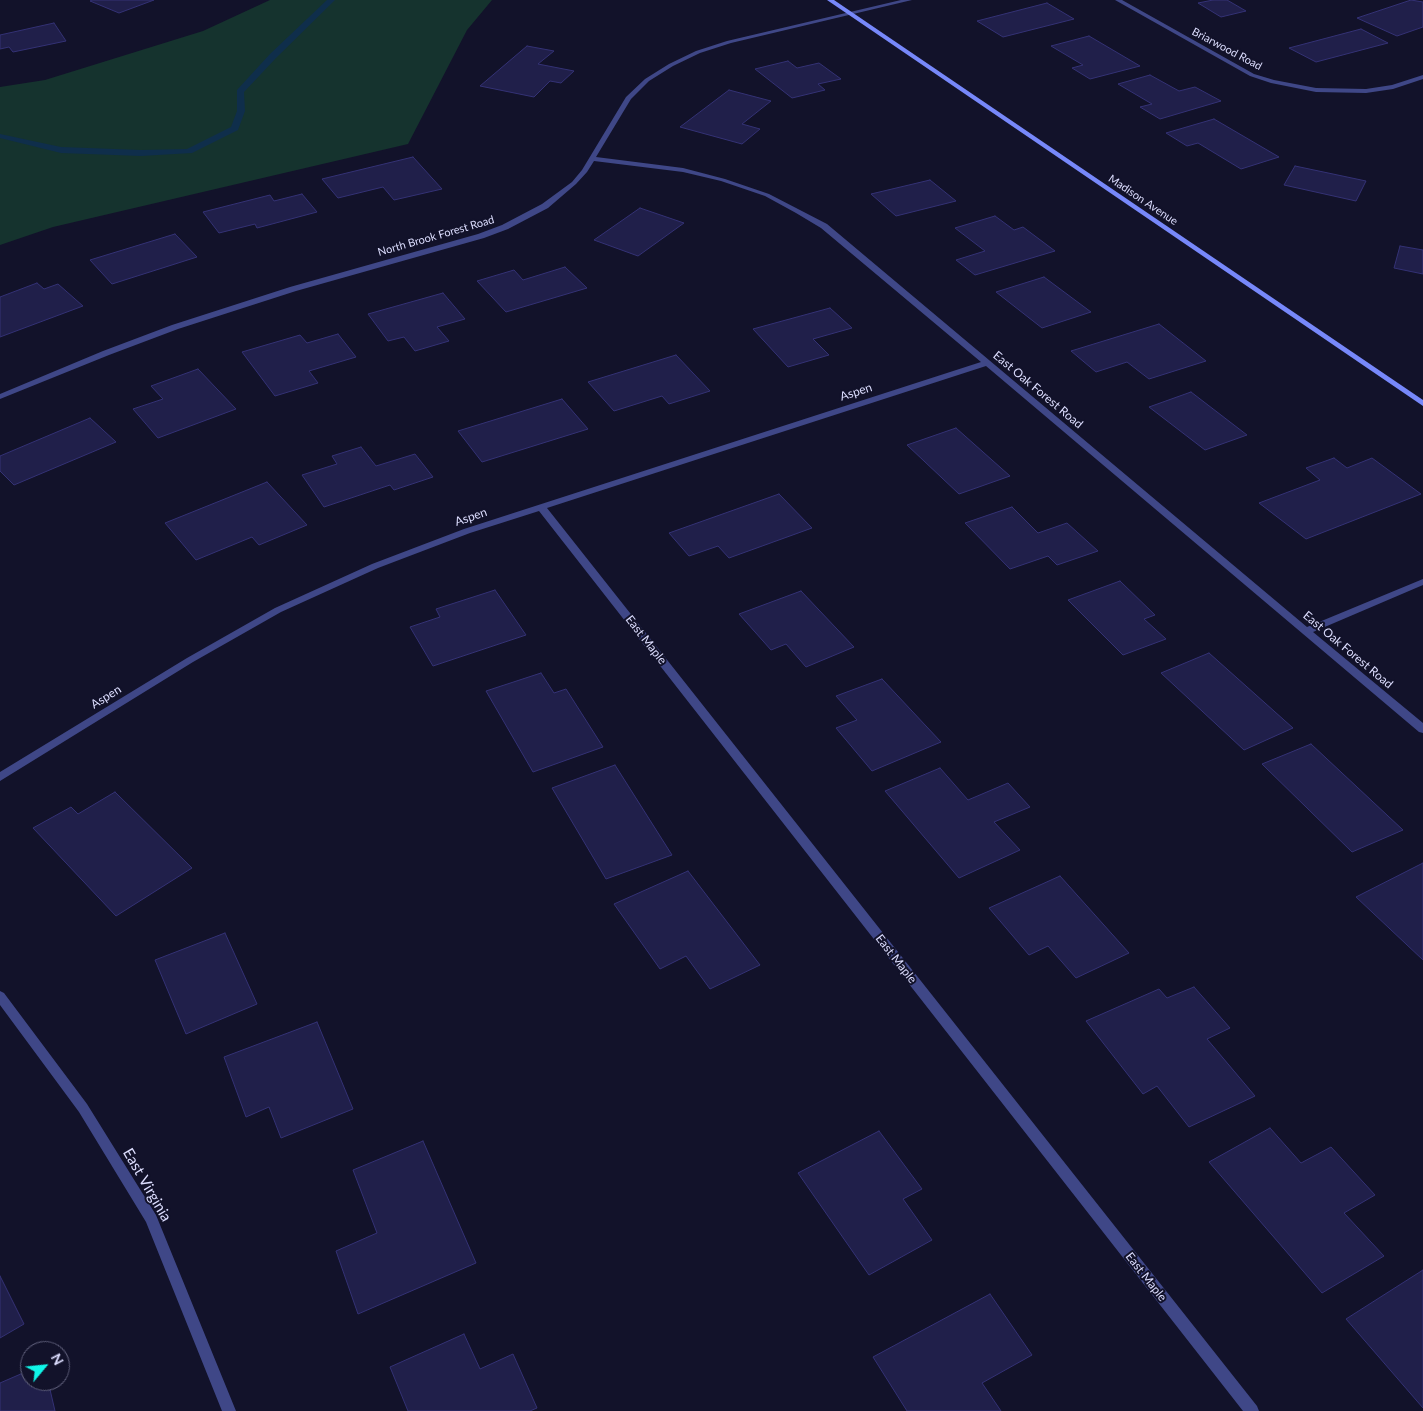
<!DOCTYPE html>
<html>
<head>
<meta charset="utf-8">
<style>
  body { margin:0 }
  #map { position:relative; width:1423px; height:1411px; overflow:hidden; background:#12122a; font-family:Lato,sans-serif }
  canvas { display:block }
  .north { position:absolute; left:20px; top:1341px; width:50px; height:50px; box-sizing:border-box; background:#12122a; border:1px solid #63637f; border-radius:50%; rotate:62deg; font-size:14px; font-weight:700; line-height:20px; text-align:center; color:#dcddfe }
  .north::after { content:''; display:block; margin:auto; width:18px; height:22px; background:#10f6e8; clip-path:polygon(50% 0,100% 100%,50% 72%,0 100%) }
</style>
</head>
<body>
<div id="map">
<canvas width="1423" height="1411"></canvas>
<div class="north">N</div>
</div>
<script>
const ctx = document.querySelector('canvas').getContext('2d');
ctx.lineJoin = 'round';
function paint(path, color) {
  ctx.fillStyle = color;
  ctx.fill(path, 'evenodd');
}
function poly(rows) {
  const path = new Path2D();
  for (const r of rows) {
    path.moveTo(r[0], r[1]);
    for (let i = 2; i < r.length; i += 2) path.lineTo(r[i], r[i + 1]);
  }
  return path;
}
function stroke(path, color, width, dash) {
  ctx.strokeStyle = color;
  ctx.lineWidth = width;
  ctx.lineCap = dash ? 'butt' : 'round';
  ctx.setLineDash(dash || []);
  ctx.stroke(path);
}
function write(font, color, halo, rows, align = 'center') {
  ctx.font = font + ' Lato,sans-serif';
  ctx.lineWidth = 4;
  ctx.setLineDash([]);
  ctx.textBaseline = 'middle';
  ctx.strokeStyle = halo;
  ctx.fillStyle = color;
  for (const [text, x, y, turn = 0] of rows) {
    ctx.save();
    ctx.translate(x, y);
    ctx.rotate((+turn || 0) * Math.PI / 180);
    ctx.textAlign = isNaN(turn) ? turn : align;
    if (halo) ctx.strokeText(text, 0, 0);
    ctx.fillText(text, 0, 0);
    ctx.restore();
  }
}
paint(poly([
  [270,0,492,0,467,30,408,144,53,227,0,245,0,87,45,80,203,31]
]), '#15332e');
paint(poly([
  [327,0,335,0,276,58,244,92,245,111,238,130,192,153,141,156,61,153,0,138,0,134,61,147,141,150,187,149,231,127,237,111,237,90,270,54,327,0]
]), '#0f2e4b');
const building = poly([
  [92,0,154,0,119,13,90,1,92,0],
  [1213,0,1227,0,1246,11,1221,17,1198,3,1213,0],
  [1411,0,1423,2,1423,27,1397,36,1357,18,1411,0],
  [1047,3,1074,19,1003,37,977,21,1047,3],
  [54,23,66,41,13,52,9,47,0,49,0,35,54,23],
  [1361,29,1388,43,1316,62,1289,48,1361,29],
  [1089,36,1140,66,1090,79,1072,68,1083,65,1051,46,1089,36],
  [527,46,554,51,538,64,574,71,561,83,550,81,534,97,480,86,527,46],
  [788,61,797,68,819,63,841,79,818,84,825,90,792,98,755,69,788,61],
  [1150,75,1179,91,1195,87,1221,101,1160,119,1140,107,1152,104,1118,84,1150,75],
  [729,90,771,101,742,124,760,129,742,144,680,127,729,90],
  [1214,119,1279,157,1241,169,1198,143,1187,146,1166,133,1214,119],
  [413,157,442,189,394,200,383,187,338,198,322,179,413,157],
  [1295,166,1366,181,1356,201,1284,185,1295,166],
  [930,180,956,201,896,216,871,194,930,180],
  [302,194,317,212,257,228,255,224,219,233,203,212,270,195,274,201,302,194],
  [640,208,684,223,638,256,594,240,640,208],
  [995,216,1014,230,1023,227,1055,251,975,275,956,260,985,251,955,228,995,216],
  [175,234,197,257,112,284,90,260,175,234],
  [1400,246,1423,250,1423,274,1394,268,1400,246],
  [565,267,587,288,506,312,477,281,514,270,523,280,565,267],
  [1044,277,1091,312,1042,328,996,292,1044,277],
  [37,283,44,289,58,284,83,306,0,337,0,297,37,283],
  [443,293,465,319,437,327,449,341,415,351,404,337,388,341,368,314,443,293],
  [830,308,852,328,813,339,829,355,788,367,753,329,830,308],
  [1159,324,1206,361,1149,379,1127,362,1096,372,1071,351,1159,324],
  [338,334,356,357,309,371,318,383,275,396,242,352,300,335,307,343,338,334],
  [676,355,710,391,669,404,662,396,614,411,588,382,676,355],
  [198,369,236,409,158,438,133,409,163,399,151,386,198,369],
  [1191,392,1247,435,1205,450,1149,407,1191,392],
  [562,399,588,429,482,462,458,431,562,399],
  [90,418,116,442,14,485,0,471,0,456,90,418],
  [956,428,1010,476,959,494,907,445,956,428],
  [361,447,376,466,415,454,433,477,394,490,390,485,324,507,302,475,337,464,332,456,361,447],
  [1334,458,1347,468,1372,458,1421,494,1306,539,1259,503,1320,480,1306,468,1334,458],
  [267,482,307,525,259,545,252,537,196,560,165,523,267,482],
  [779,494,812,528,729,558,718,546,689,556,669,533,779,494],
  [1012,507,1038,533,1067,523,1098,551,1057,565,1048,556,1010,569,965,523,1012,507],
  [1120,581,1155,615,1144,619,1166,639,1123,655,1068,600,1120,581],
  [495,590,526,635,433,666,410,627,440,617,436,609,495,590],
  [801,591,854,647,806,667,786,644,771,650,739,614,801,591],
  [1209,653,1293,728,1244,750,1161,673,1209,653],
  [541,673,554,693,566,689,603,747,533,772,486,691,541,673],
  [882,679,941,742,872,771,836,728,857,720,836,696,882,679],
  [1311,744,1403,830,1352,852,1262,764,1311,744],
  [615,765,672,855,606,879,552,788,615,765],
  [940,768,968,800,1008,783,1030,807,994,822,1020,850,959,878,885,791,940,768],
  [115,792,192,868,116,916,33,828,71,807,78,814,115,792],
  [1423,863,1423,960,1356,897,1423,863],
  [688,871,760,965,710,989,686,956,660,969,614,904,688,871],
  [1060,876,1129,953,1076,978,1048,946,1029,955,989,908,1060,876],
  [225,933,257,1004,186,1034,155,960,225,933],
  [1194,987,1230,1028,1207,1039,1255,1096,1189,1127,1157,1086,1143,1094,1086,1021,1159,989,1167,998,1194,987],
  [317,1022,353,1109,281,1138,269,1107,246,1117,224,1057,317,1022],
  [1270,1128,1301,1163,1331,1147,1375,1195,1344,1213,1384,1256,1322,1293,1209,1162,1270,1128],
  [879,1131,922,1189,903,1199,932,1240,869,1275,798,1173,879,1131],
  [423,1141,476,1263,358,1314,336,1251,377,1233,353,1170,423,1141],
  [1423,1270,1423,1408,1346,1319,1423,1270],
  [0,1276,24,1324,0,1338,0,1276],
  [990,1294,1032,1355,982,1383,1001,1411,907,1411,873,1357,990,1294],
  [464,1334,480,1369,513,1354,537,1408,530,1411,408,1411,390,1367,464,1334],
  [30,1370,30,1381,48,1381,55,1411,0,1411,0,1383,30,1370]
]);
paint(building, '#201f4a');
stroke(building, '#343275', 1);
paint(poly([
  [901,0,912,0,731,43,700,53,673,66,649,81,631,99,596,157,683,168,725,179,769,194,827,224,1307,627,1423,579,1423,585,1313,632,1423,723,1423,733,1419,732,986,366,547,508,1257,1406,1259,1411,1243,1411,539,511,470,533,378,568,281,612,193,662,0,781,0,772,187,658,275,608,372,564,464,529,981,362,821,228,796,213,765,196,721,181,683,172,594,161,587,172,576,184,548,208,508,229,484,238,296,291,178,329,109,355,0,399,0,394,103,351,172,325,290,287,478,234,502,225,542,204,572,182,582,170,626,97,645,79,669,64,696,51,727,41,901,0],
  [1115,0,1122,0,1254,74,1274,80,1316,88,1366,89,1392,85,1423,75,1423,79,1393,89,1366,93,1316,92,1271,83,1250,76,1115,0],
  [0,991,4,993,87,1104,156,1215,236,1411,222,1411,146,1222,79,1112,0,1005,0,991]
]), '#3f4787');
paint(poly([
  [827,0,834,0,1423,400,1423,406,827,0]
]), '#7788fa');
write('11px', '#dcddfe', '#12122a', [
  ["Briarwood Road",1227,49,28],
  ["Madison Avenue",1143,200,34],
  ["North Brook Forest Road",436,236,-16]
]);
write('12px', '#dcddfe', '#12122a', [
  ["East Oak Forest Road",1038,390,40],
  ["Aspen",856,392,-18],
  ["Aspen",471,517,-19],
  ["East Maple",646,640,52],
  ["East Oak Forest Road",1348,650,40],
  ["Aspen",106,697,-32],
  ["East Maple",896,959,52],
  ["East Maple",1146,1277,52]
]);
write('15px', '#dcddfe', '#12122a', [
  ["East Virginia",147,1185,60]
]);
</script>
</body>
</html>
